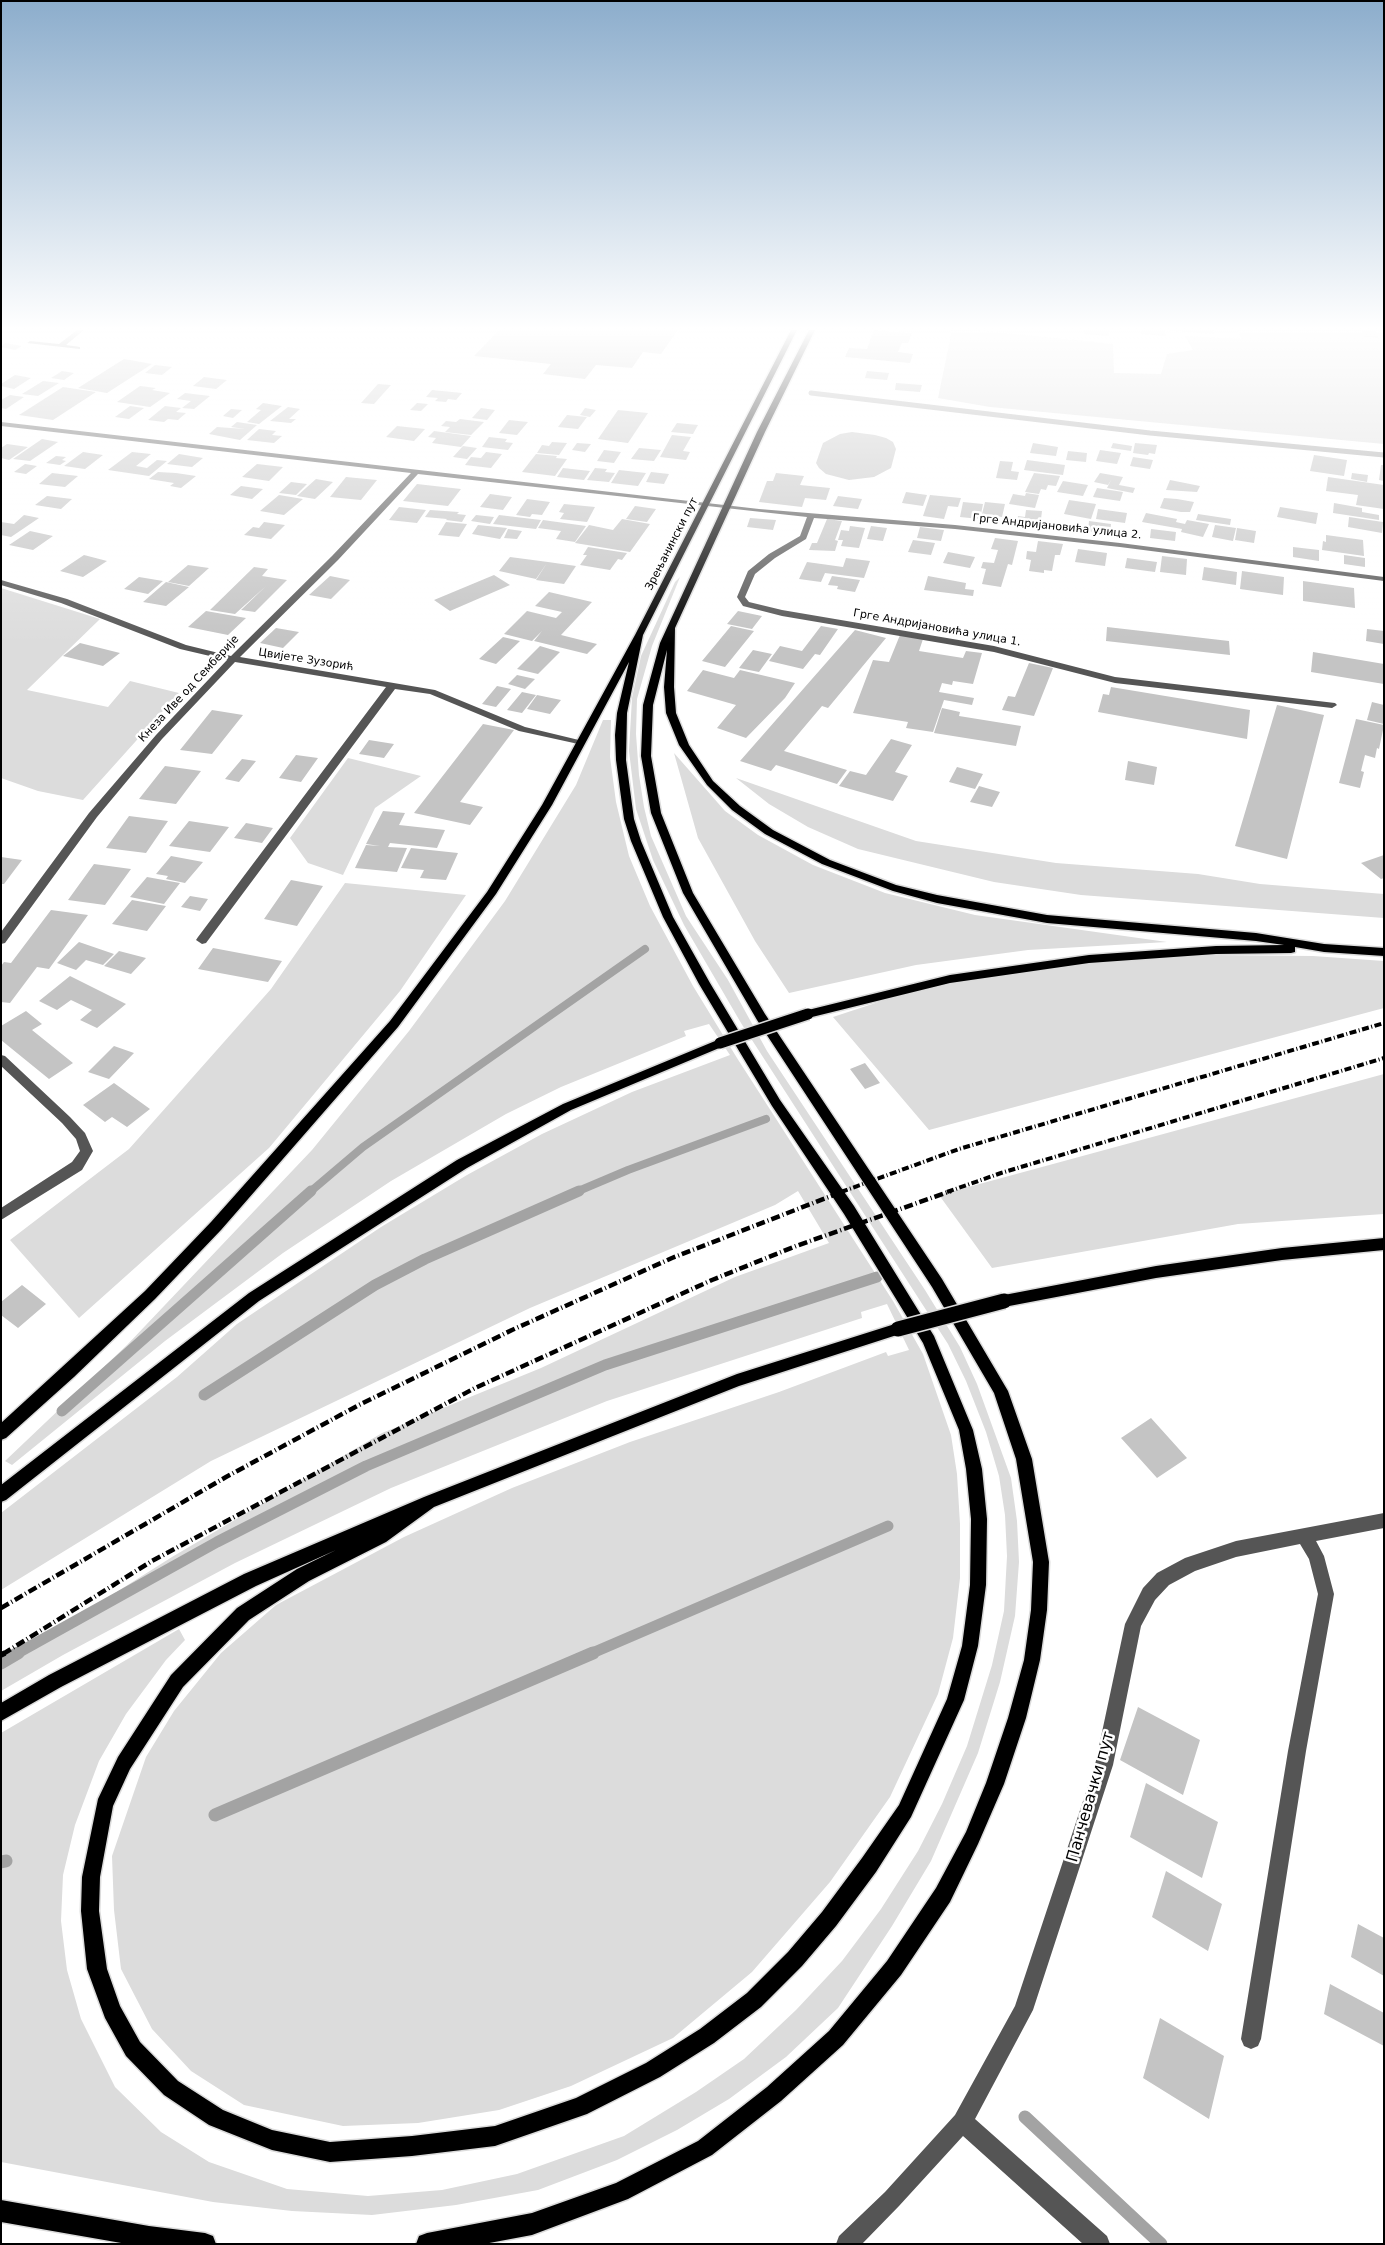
<!DOCTYPE html>
<html>
<head>
<meta charset="utf-8">
<style>
  body { margin:0 }
  #map { position:relative; width:1385px; height:2245px; overflow:hidden; background:#fff; font-family:"DejaVu Sans",sans-serif }
  canvas { display:block }
  .frame { position:absolute; inset:0; border:2px solid #000; pointer-events:none }
</style>
</head>
<body>
<div id="map">
<canvas width="1385" height="2245"></canvas>
<div class="frame"></div>
</div>
<script>
const ctx = document.querySelector('canvas').getContext('2d');
ctx.lineJoin = 'round';
function paint(path, color) {
  ctx.fillStyle = color;
  ctx.fill(path, 'evenodd');
}
function poly(rows) {
  const path = new Path2D();
  for (const r of rows) {
    path.moveTo(r[0], r[1]);
    for (let i = 2; i < r.length; i += 2) path.lineTo(r[i], r[i + 1]);
  }
  return path;
}
function stroke(path, color, width, dash) {
  ctx.strokeStyle = color;
  ctx.lineWidth = width;
  ctx.lineCap = dash ? 'butt' : 'round';
  ctx.setLineDash(dash || []);
  ctx.stroke(path);
}
function write(font, color, halo, rows, align = 'center') {
  ctx.font = font + ' "DejaVu Sans",sans-serif';
  ctx.lineWidth = 5;
  ctx.setLineDash([]);
  ctx.textBaseline = 'middle';
  ctx.strokeStyle = halo;
  ctx.fillStyle = color;
  for (const [text, x, y, turn = 0] of rows) {
    ctx.save();
    ctx.translate(x, y);
    ctx.rotate((+turn || 0) * Math.PI / 180);
    ctx.textAlign = isNaN(turn) ? turn : align;
    if (halo) ctx.strokeText(text, 0, 0);
    ctx.fillText(text, 0, 0);
    ctx.restore();
  }
}
paint(poly([
  [952,330,977,330,1113,344,1114,373,1161,374,1167,354,1193,350,1185,336,1241,339,1238,330,1384,330,1384,444,990,407,938,398],
  [680,577,652,646,637,699,636,734,639,775,644,807,651,836,686,916,728,980,767,1051,925,1290,960,1347,977,1384,1011,1478,1017,1521,1019,1562,1015,1616,1000,1682,978,1753,931,1861,892,1926,838,2008,786,2057,729,2099,677,2130,617,2160,538,2190,456,2205,372,2215,292,2211,213,2202,1,2162,1,1733,179,1629,185,1640,166,1660,126,1714,99,1761,75,1825,63,1875,61,1921,67,1970,81,2019,115,2087,161,2132,209,2162,287,2189,368,2196,442,2190,517,2174,624,2136,696,2092,744,2059,796,2010,842,1961,881,1909,918,1851,942,1804,967,1746,992,1665,1004,1611,1007,1556,1005,1515,999,1476,986,1432,966,1381,948,1344,741,1023,684,925,653,860,636,809,629,751,632,698,641,656,675,582],
  [1,588,100,619,27,690,108,707,130,681,179,693,83,800,38,791,1,778],
  [603,720,611,720,610,757,616,802,629,856,650,906,693,986,737,1058,893,1301,923,1354,951,1435,957,1474,960,1524,960,1578,953,1638,938,1694,890,1797,830,1882,752,1972,673,2038,571,2086,499,2110,418,2123,343,2126,244,2105,191,2071,152,2029,121,1969,114,1910,112,1856,146,1757,174,1711,221,1653,276,1605,404,1537,512,1488,630,1442,779,1392,886,1352,888,1356,909,1350,887,1304,861,1312,862,1318,607,1401,391,1488,235,1563,63,1655,1,1691,1,1665,172,1557,382,1433,541,1368,735,1277,829,1243,798,1191,775,1205,530,1308,211,1461,1,1590,1,1513,177,1377,237,1324,381,1227,467,1175,542,1134,632,1092,730,1055,709,1024,684,1031,686,1036,561,1087,506,1114,391,1181,283,1253,165,1341,12,1465,5,1461,127,1345,312,1150,409,1031,505,901,576,785],
  [674,753,725,811,758,835,813,865,885,893,975,915,1167,942,1028,950,916,965,789,993,755,941,698,838],
  [348,758,421,776,375,808,343,875,308,863,290,838],
  [736,778,916,841,1056,863,1198,874,1260,884,1384,894,1384,918,1081,895,994,882,858,849,808,827,769,804],
  [345,883,466,895,400,991,269,1148,79,1318,10,1240,129,1149,271,989],
  [1204,955,1313,956,1384,961,1384,1008,929,1130,833,1017,945,980,1073,963],
  [1384,1074,1384,1214,1238,1224,992,1268,939,1195]
]), '#dcdcdc');
stroke(poly([
  [811,393,1150,433,1384,455]
]), '#a3a3a3', 5);
stroke(poly([
  [310,1192,363,1147,645,949],
  [576,1192,628,1170,766,1119]
]), '#a3a3a3', 8);
stroke(poly([
  [204,1395,375,1285,425,1259,579,1191],
  [62,1411,311,1191],
  [16,1654,217,1542,366,1466,605,1365,877,1277],
  [590,1654,888,1526]
]), '#a3a3a3', 11);
stroke(poly([
  [1,1663,18,1653],
  [215,1815,593,1653],
  [1,1862,6,1861],
  [1025,2117,1161,2244]
]), '#a3a3a3', 13);
paint(poly([
  [499,330,678,330,661,354,643,352,632,368,596,365,585,379,543,374,551,364,474,356],
  [874,330,912,333,908,343,902,343,898,352,913,354,910,363,845,357,849,348,867,349],
  [1084,330,1109,330,1109,336,1084,334],
  [1141,330,1165,330,1166,336,1141,334],
  [1170,330,1213,330,1214,334,1170,331],
  [1361,330,1375,331,1379,338,1365,337],
  [5,343,22,346,15,350,1,347],
  [124,359,152,364,107,393,78,388],
  [155,365,172,367,162,375,145,373],
  [62,371,74,373,64,380,51,378],
  [867,371,889,373,887,380,865,378],
  [15,375,31,378,14,389,1,386,1,384],
  [204,377,227,380,216,389,193,386],
  [43,381,59,383,38,396,22,394],
  [896,383,922,385,920,392,895,390],
  [378,384,391,385,374,404,361,403],
  [140,386,156,388,152,390,170,393,150,407,117,402],
  [63,387,96,392,53,420,19,415],
  [432,390,462,393,456,400,448,399,446,402,435,401,438,398,426,397],
  [185,393,210,396,194,409,182,408,191,401,177,399],
  [10,395,24,397,6,409,1,408,1,400],
  [263,403,282,406,259,424,247,422,261,410,256,409],
  [417,403,428,404,421,411,410,410],
  [130,406,144,408,129,419,115,417],
  [165,406,181,408,176,412,186,413,178,420,168,419,164,422,148,420],
  [288,407,300,409,289,419,296,419,291,423,270,421],
  [481,408,495,410,487,420,472,418],
  [585,408,596,410,590,417,580,415],
  [231,409,242,410,233,418,223,416],
  [618,410,648,413,628,443,598,439],
  [567,415,587,417,578,429,558,427],
  [460,419,484,422,471,435,445,432,450,427,441,426,446,421,456,422],
  [509,420,528,422,517,435,499,433],
  [237,422,257,425,240,440,209,434,217,427,245,429,231,427],
  [677,423,698,425,693,434,671,432],
  [397,426,425,429,414,441,386,437],
  [259,429,276,431,272,435,282,436,274,443,247,440],
  [434,431,471,436,461,447,432,443,436,438,428,437],
  [852,432,875,435,886,438,893,442,896,449,891,468,874,477,849,480,826,474,819,468,816,463,823,443,840,434],
  [672,435,691,437,683,451,690,452,686,460,660,457],
  [489,437,507,439,505,442,513,443,508,450,482,447],
  [42,439,58,442,30,461,13,459],
  [552,442,567,443,559,455,537,453,542,445,549,446],
  [577,443,591,444,585,452,572,450],
  [1033,443,1058,447,1056,456,1030,453],
  [1113,443,1132,446,1131,451,1111,448],
  [1135,443,1157,445,1155,454,1149,453,1148,455,1133,453],
  [7,444,28,447,9,460,1,458,1,448],
  [463,446,477,448,467,459,453,457],
  [639,448,661,450,654,461,631,459],
  [604,450,621,452,614,463,597,461],
  [1100,450,1121,453,1117,464,1096,461],
  [1068,451,1087,453,1086,462,1066,460],
  [83,452,103,455,85,469,64,466],
  [132,452,151,454,136,466,147,468,157,460,167,461,149,476,108,470],
  [486,452,502,454,491,468,465,465,471,457,481,458],
  [179,454,203,458,192,467,167,464],
  [536,454,557,456,556,458,567,459,555,476,522,472],
  [1314,455,1347,460,1344,476,1310,471],
  [56,456,66,457,62,460,66,461,60,465,46,463],
  [1133,457,1153,460,1150,469,1130,466],
  [1027,460,1065,465,1063,475,1024,470],
  [1000,461,1013,462,1011,471,1019,472,1017,480,996,478],
  [25,464,37,466,26,474,14,472],
  [257,464,283,467,269,481,242,477],
  [1381,465,1384,465,1384,481,1379,480],
  [563,468,590,471,584,480,557,477],
  [595,468,607,469,605,472,615,473,609,482,587,480],
  [619,470,646,473,638,486,611,483],
  [158,472,176,473,196,476,181,488,170,486,174,483,149,479],
  [651,472,669,474,664,484,646,482],
  [52,473,78,476,65,487,39,484],
  [776,473,804,476,800,485,830,488,826,500,805,498,802,507,759,502,767,481,773,481],
  [1034,473,1060,476,1056,486,1048,485,1046,490,1041,489,1039,494,1025,492],
  [1100,473,1123,477,1119,485,1135,488,1133,493,1107,488,1111,480,1108,485,1094,482],
  [1352,473,1368,475,1367,482,1351,479],
  [346,477,377,480,361,500,330,497],
  [1328,477,1384,485,1384,509,1356,505,1358,495,1326,491],
  [316,479,333,482,315,499,297,496],
  [1170,480,1200,486,1197,492,1166,490],
  [1063,481,1088,485,1083,496,1057,492],
  [291,482,307,484,296,495,279,493],
  [417,484,461,489,448,506,403,501],
  [241,486,263,489,252,499,230,495],
  [1097,488,1123,492,1120,501,1093,497],
  [906,492,927,495,923,506,902,503],
  [1026,493,1039,495,1035,508,1009,504,1013,494,1025,496],
  [490,494,512,497,503,510,480,507],
  [279,495,303,499,284,515,260,511],
  [930,495,961,498,958,507,948,506,944,519,923,516],
  [47,496,72,499,61,509,35,505],
  [838,496,862,499,858,509,833,506],
  [1164,498,1177,499,1194,502,1190,512,1181,512,1160,508],
  [527,499,550,502,542,515,532,514,530,517,516,515],
  [1069,500,1096,504,1091,519,1064,514],
  [963,502,983,504,980,519,960,517],
  [985,502,1005,504,1002,517,982,514],
  [1334,503,1362,508,1362,512,1379,515,1379,520,1333,513],
  [564,504,595,507,587,522,560,519,564,513,559,512],
  [635,506,656,509,647,522,626,519],
  [399,507,426,510,417,523,389,520],
  [1280,507,1318,513,1316,524,1277,517],
  [1098,509,1127,513,1125,523,1096,519],
  [430,510,459,512,457,514,466,515,462,522,446,520,447,519,425,517],
  [1026,510,1042,511,1040,527,1017,524,1018,516,1025,517],
  [1146,513,1177,519,1176,522,1185,524,1187,520,1209,524,1203,537,1181,532,1182,529,1142,522],
  [1198,514,1231,519,1230,525,1196,520],
  [24,515,39,518,11,537,1,535,1,522,14,524],
  [476,515,494,517,490,524,471,521],
  [499,515,541,520,536,529,493,524],
  [1349,517,1383,522,1382,533,1348,527],
  [750,518,776,520,773,530,747,527],
  [622,519,650,524,630,552,575,543,589,525,613,530],
  [827,519,842,521,835,540,838,541,835,551,809,550,812,543,817,543],
  [543,520,586,526,575,542,556,539,561,531,538,528],
  [1089,521,1111,524,1110,534,1088,531],
  [264,522,285,525,271,539,244,535,253,527,259,528],
  [446,522,467,524,459,537,438,535],
  [478,525,507,528,500,539,472,534],
  [1215,525,1236,528,1233,541,1212,537],
  [850,526,865,528,859,548,841,546,843,540,838,540,841,530,849,531],
  [871,526,887,528,883,541,867,539],
  [920,527,944,530,941,541,917,538],
  [1237,528,1256,531,1254,543,1235,540],
  [508,529,522,531,517,539,504,538],
  [1151,529,1176,532,1175,541,1150,538],
  [30,531,53,536,33,550,9,545],
  [1326,535,1363,540,1364,556,1322,550,1323,541,1326,542],
  [995,538,1018,541,1012,565,1008,564,1001,587,982,584,986,569,981,568,983,562,994,563,998,550,991,549],
  [913,540,935,543,931,555,908,552],
  [1038,541,1063,544,1060,555,1055,555,1052,571,1044,570,1044,573,1029,571,1031,560,1026,559,1027,551,1036,552],
  [588,547,627,553,622,560,618,559,610,570,580,565,587,555,583,555],
  [1293,547,1319,550,1319,561,1293,557],
  [1078,549,1107,553,1105,566,1075,562],
  [948,552,975,557,970,568,943,563],
  [84,555,107,561,83,577,60,571],
  [1344,555,1365,558,1365,567,1344,564],
  [1162,556,1187,559,1186,575,1160,572],
  [510,557,548,562,576,566,564,584,536,580,547,563,536,579,499,571],
  [846,558,870,561,864,578,825,573,821,582,799,579,807,562,843,567],
  [1127,558,1157,562,1155,572,1125,568],
  [188,565,209,568,189,586,168,582],
  [254,567,268,569,262,576,287,580,255,612,241,610,266,586,235,614,210,610],
  [1204,567,1237,572,1236,585,1202,580],
  [1242,571,1284,577,1283,595,1240,589],
  [494,575,510,585,450,611,434,600],
  [330,576,350,580,331,599,309,595],
  [832,576,860,580,855,592,837,589,838,586,828,585],
  [928,576,966,583,965,589,974,590,973,596,924,590],
  [139,577,163,581,148,594,124,589],
  [1303,581,1354,588,1355,608,1303,601],
  [166,582,189,587,166,606,143,602],
  [549,592,592,602,561,635,597,644,587,654,534,641,542,631,532,641,504,634,527,611,556,618,562,612,535,606],
  [206,611,246,618,228,635,188,627],
  [738,611,762,616,752,629,727,624],
  [731,626,754,631,725,667,702,661],
  [821,626,838,629,820,655,815,654,803,669,769,661,780,646,802,651],
  [1107,627,1229,641,1230,655,1106,641],
  [276,628,299,632,283,648,260,643],
  [1367,629,1384,631,1384,644,1366,641],
  [855,630,886,638,828,708,822,706,784,751,847,770,837,784,776,765,771,771,740,761],
  [900,635,923,639,919,651,963,658,966,651,982,653,973,684,953,681,952,685,942,683,939,692,974,698,972,705,944,700,933,732,906,728,908,722,853,713,873,660,889,662],
  [503,637,520,641,496,664,479,659],
  [80,643,120,653,103,666,63,656],
  [540,646,560,652,538,674,517,669],
  [753,650,772,654,759,672,739,668],
  [1313,652,1384,664,1384,684,1311,672],
  [1029,663,1053,668,1034,716,1002,710,1008,696,1015,697],
  [703,670,734,678,740,670,795,683,785,698,746,738,717,728,736,705,687,691],
  [517,675,535,679,525,689,508,684],
  [497,686,511,689,496,707,482,704],
  [1111,687,1250,710,1247,739,1098,712,1103,694,1109,695],
  [522,692,536,695,522,713,507,710],
  [537,695,561,700,550,714,527,709],
  [1372,702,1384,705,1384,724,1367,720],
  [1277,705,1324,715,1287,859,1235,846],
  [942,708,960,712,959,716,1021,726,1016,746,934,733],
  [212,710,243,715,212,754,180,750],
  [1356,719,1384,725,1379,749,1377,748,1375,758,1365,755,1361,771,1364,772,1360,788,1339,783],
  [483,724,514,730,460,802,483,807,470,825,414,813],
  [891,739,912,745,895,772,908,776,893,801,839,786,850,771,866,775],
  [369,740,394,744,384,758,359,754],
  [296,755,318,758,301,782,279,778],
  [242,759,256,761,239,782,225,779],
  [1128,761,1157,767,1154,785,1125,780],
  [165,766,201,771,176,804,139,799],
  [957,767,983,774,975,789,949,782],
  [979,786,1000,792,992,807,970,802],
  [383,811,405,813,399,825,445,830,437,848,390,843,388,847,407,848,397,872,355,868,366,845,380,846,366,844],
  [129,816,168,821,146,853,106,848],
  [189,821,229,827,210,852,169,846],
  [246,823,273,828,262,843,234,838],
  [411,848,458,853,446,880,420,878,424,870,401,868],
  [1384,855,1384,878,1381,879,1361,863],
  [171,856,203,862,185,883,166,879,168,876,156,874],
  [1,857,22,860,4,884,1,884],
  [94,864,131,869,105,905,68,900],
  [147,877,180,883,164,904,130,897],
  [291,880,323,886,297,926,264,919],
  [190,896,208,899,200,911,181,907],
  [132,900,166,906,147,931,112,924],
  [51,910,88,915,49,969,37,967,10,1003,1,1002,1,966,4,962,11,963],
  [79,942,114,954,103,965,86,960,76,970,57,963],
  [213,948,282,961,268,982,198,969],
  [119,951,146,958,131,974,104,966],
  [70,976,126,1004,97,1028,80,1020,92,1010,71,1000,57,1010,39,1001],
  [26,1011,42,1024,32,1030,73,1063,49,1079,1,1040,1,1026],
  [114,1046,134,1053,109,1079,88,1072],
  [865,1063,880,1083,865,1089,850,1069],
  [114,1083,150,1109,127,1127,112,1117,105,1122,83,1105],
  [22,1285,46,1304,18,1328,1,1315,1,1302],
  [1151,1418,1187,1458,1157,1478,1121,1438],
  [1138,1707,1200,1740,1183,1795,1120,1760],
  [1146,1783,1218,1822,1202,1878,1130,1837],
  [1166,1871,1222,1904,1208,1951,1152,1917],
  [1358,1924,1384,1938,1384,1976,1351,1957],
  [1330,1984,1384,2013,1384,2046,1324,2014],
  [1160,2018,1224,2056,1209,2119,1143,2078]
]), '#c4c4c4');
const major = poly([
  [791,330,797,330,643,635,627,713,626,760,634,819,641,841,673,917,710,983,780,1100,854,1206,934,1336,973,1430,982,1469,987,1519,986,1585,978,1646,964,1700,911,1817,876,1872,836,1926,802,1966,761,2007,714,2043,660,2077,587,2114,495,2146,412,2156,330,2162,272,2150,209,2125,164,2095,126,2056,105,2018,87,1969,81,1911,82,1877,98,1799,118,1757,171,1675,237,1608,297,1569,336,1550,256,1586,61,1687,1,1721,1,1703,49,1675,244,1574,424,1497,737,1374,898,1323,903,1325,905,1329,903,1333,739,1386,434,1507,386,1542,309,1581,249,1620,183,1687,130,1769,113,1806,100,1877,99,1911,107,1969,120,2006,140,2042,178,2081,223,2110,272,2130,330,2142,412,2136,495,2126,576,2098,646,2063,700,2029,747,1993,788,1952,822,1912,862,1858,899,1805,947,1699,962,1646,970,1585,971,1519,966,1469,959,1430,923,1343,844,1214,772,1106,699,984,663,917,631,841,624,819,616,760,615,735,617,713,629,662,552,805,496,894,398,1027,221,1230,155,1299,74,1377,6,1438,1,1440,1,1423,145,1291,211,1222,390,1021,487,892,542,805,635,635,791,330],
  [809,330,815,330,765,432,675,628,674,687,676,713,689,745,713,781,740,806,773,830,830,860,896,885,937,895,1047,915,1256,933,1324,944,1384,948,1384,956,1324,952,1295,947,1295,952,1291,953,1216,954,1089,963,950,983,808,1018,804,1017,802,1014,804,1011,808,1010,950,975,1089,955,1216,946,1284,945,1256,941,1047,923,937,903,893,891,822,864,765,834,732,810,707,785,679,745,666,713,664,687,667,650,653,705,651,756,661,813,693,893,765,1014,942,1279,1008,1391,1032,1459,1049,1562,1047,1610,1040,1660,1026,1718,1004,1784,978,1844,950,1902,901,1975,843,2045,781,2101,712,2155,628,2199,532,2235,484,2244,416,2244,419,2236,427,2233,532,2213,616,2183,698,2141,767,2087,829,2031,887,1961,936,1888,966,1832,986,1783,1008,1718,1024,1660,1031,1610,1033,1562,1016,1459,994,1393,932,1287,757,1020,683,893,651,813,641,756,643,705,660,643,757,432,809,330],
  [720,1039,726,1043,724,1046,571,1110,467,1168,259,1301,6,1500,1,1502,1,1485,249,1293,457,1160,563,1104,720,1039],
  [1384,1238,1384,1250,1282,1260,1156,1278,1004,1307,999,1305,997,1301,999,1297,1004,1295,1156,1266,1282,1248,1384,1238],
  [1,2200,149,2226,205,2233,213,2236,216,2244,127,2244,1,2222,1,2200]
]);
stroke(major, '#dbdbdb', 3);
paint(poly([
  [77,330,84,330,66,345,80,347,80,349,27,343,30,341,59,344,77,330],
  [1,422,759,509,955,525,1120,543,1384,577,1384,581,1120,547,955,529,814,518,806,539,775,558,755,574,745,597,749,602,782,610,994,646,1115,677,1335,703,1337,705,1332,708,1115,683,994,652,782,616,743,606,737,597,748,571,769,554,800,536,807,517,418,474,338,560,240,657,435,690,525,727,583,741,583,745,519,731,430,694,395,689,206,943,202,944,196,940,198,937,386,687,235,662,162,739,97,817,5,943,1,944,1,932,89,813,156,735,227,660,180,649,61,603,1,585,1,580,67,599,186,645,231,656,332,556,411,473,1,426,1,422],
  [1,1055,5,1056,70,1117,85,1133,93,1151,82,1170,1,1220,1,1208,72,1162,80,1151,76,1139,62,1123,1,1066,1,1055],
  [1384,1513,1384,1528,1316,1541,1324,1556,1334,1594,1306,1751,1261,2039,1258,2046,1251,2049,1244,2046,1241,2039,1288,1751,1318,1594,1309,1559,1300,1544,1236,1557,1195,1571,1169,1585,1155,1600,1141,1626,1113,1765,1033,2010,975,2119,1107,2236,1110,2244,1083,2244,963,2136,899,2206,862,2244,836,2244,839,2236,885,2192,955,2115,1015,2006,1095,1765,1125,1624,1143,1588,1157,1573,1185,1558,1236,1541,1384,1513]
]), '#555');
paint(major, '#000');
stroke(poly([
  [841,1192,959,1149,1384,1023],
  [947,1192,1001,1173,1384,1058]
]), '#000', 4, [7, 2.5, 1, 2.5]);
stroke(poly([
  [1,1608,226,1477,359,1405,512,1330,672,1258,844,1191],
  [3,1654,152,1561,475,1388,712,1280,796,1246,951,1191]
]), '#000', 4.5, [9, 3, 1, 3]);
stroke(poly([
  [1,1655,5,1653]
]), '#000', 5.5, [11, 4, 2, 4]);
const majorBridgeFar1 = poly([
  [720,1043,808,1014]
]);
const majorBridge = poly([
  [898,1329,1004,1301]
]);
stroke(majorBridgeFar1, '#dbdbdb', 14, []);
stroke(majorBridge, '#dbdbdb', 18, []);
stroke(majorBridgeFar1, '#000', 11);
stroke(majorBridge, '#000', 15);
const sky = ctx.createLinearGradient(0, 0, 0, 644);
sky.addColorStop(0, '#8cadcc');
sky.addColorStop(0.51, '#fff');
sky.addColorStop(1, '#ffffff00');
ctx.fillStyle = sky;
ctx.fillRect(0, 0, 1385, 644);
write('11px', '#000', '#fff', [
  ["Грге Андријановића улица 2.",1057,527,6],
  ["Зрењанински пут",672,544,-63],
  ["Грге Андријановића улица 1.",937,628,10],
  ["Цвијете Зузорић",306,660,9],
  ["Кнеза Иве од Семберије",189,689,-47]
]);
write('16px', '#000', '#fff', [
  ["Панчевачки пут",1091,1797,-74]
]);
</script>
</body>
</html>
